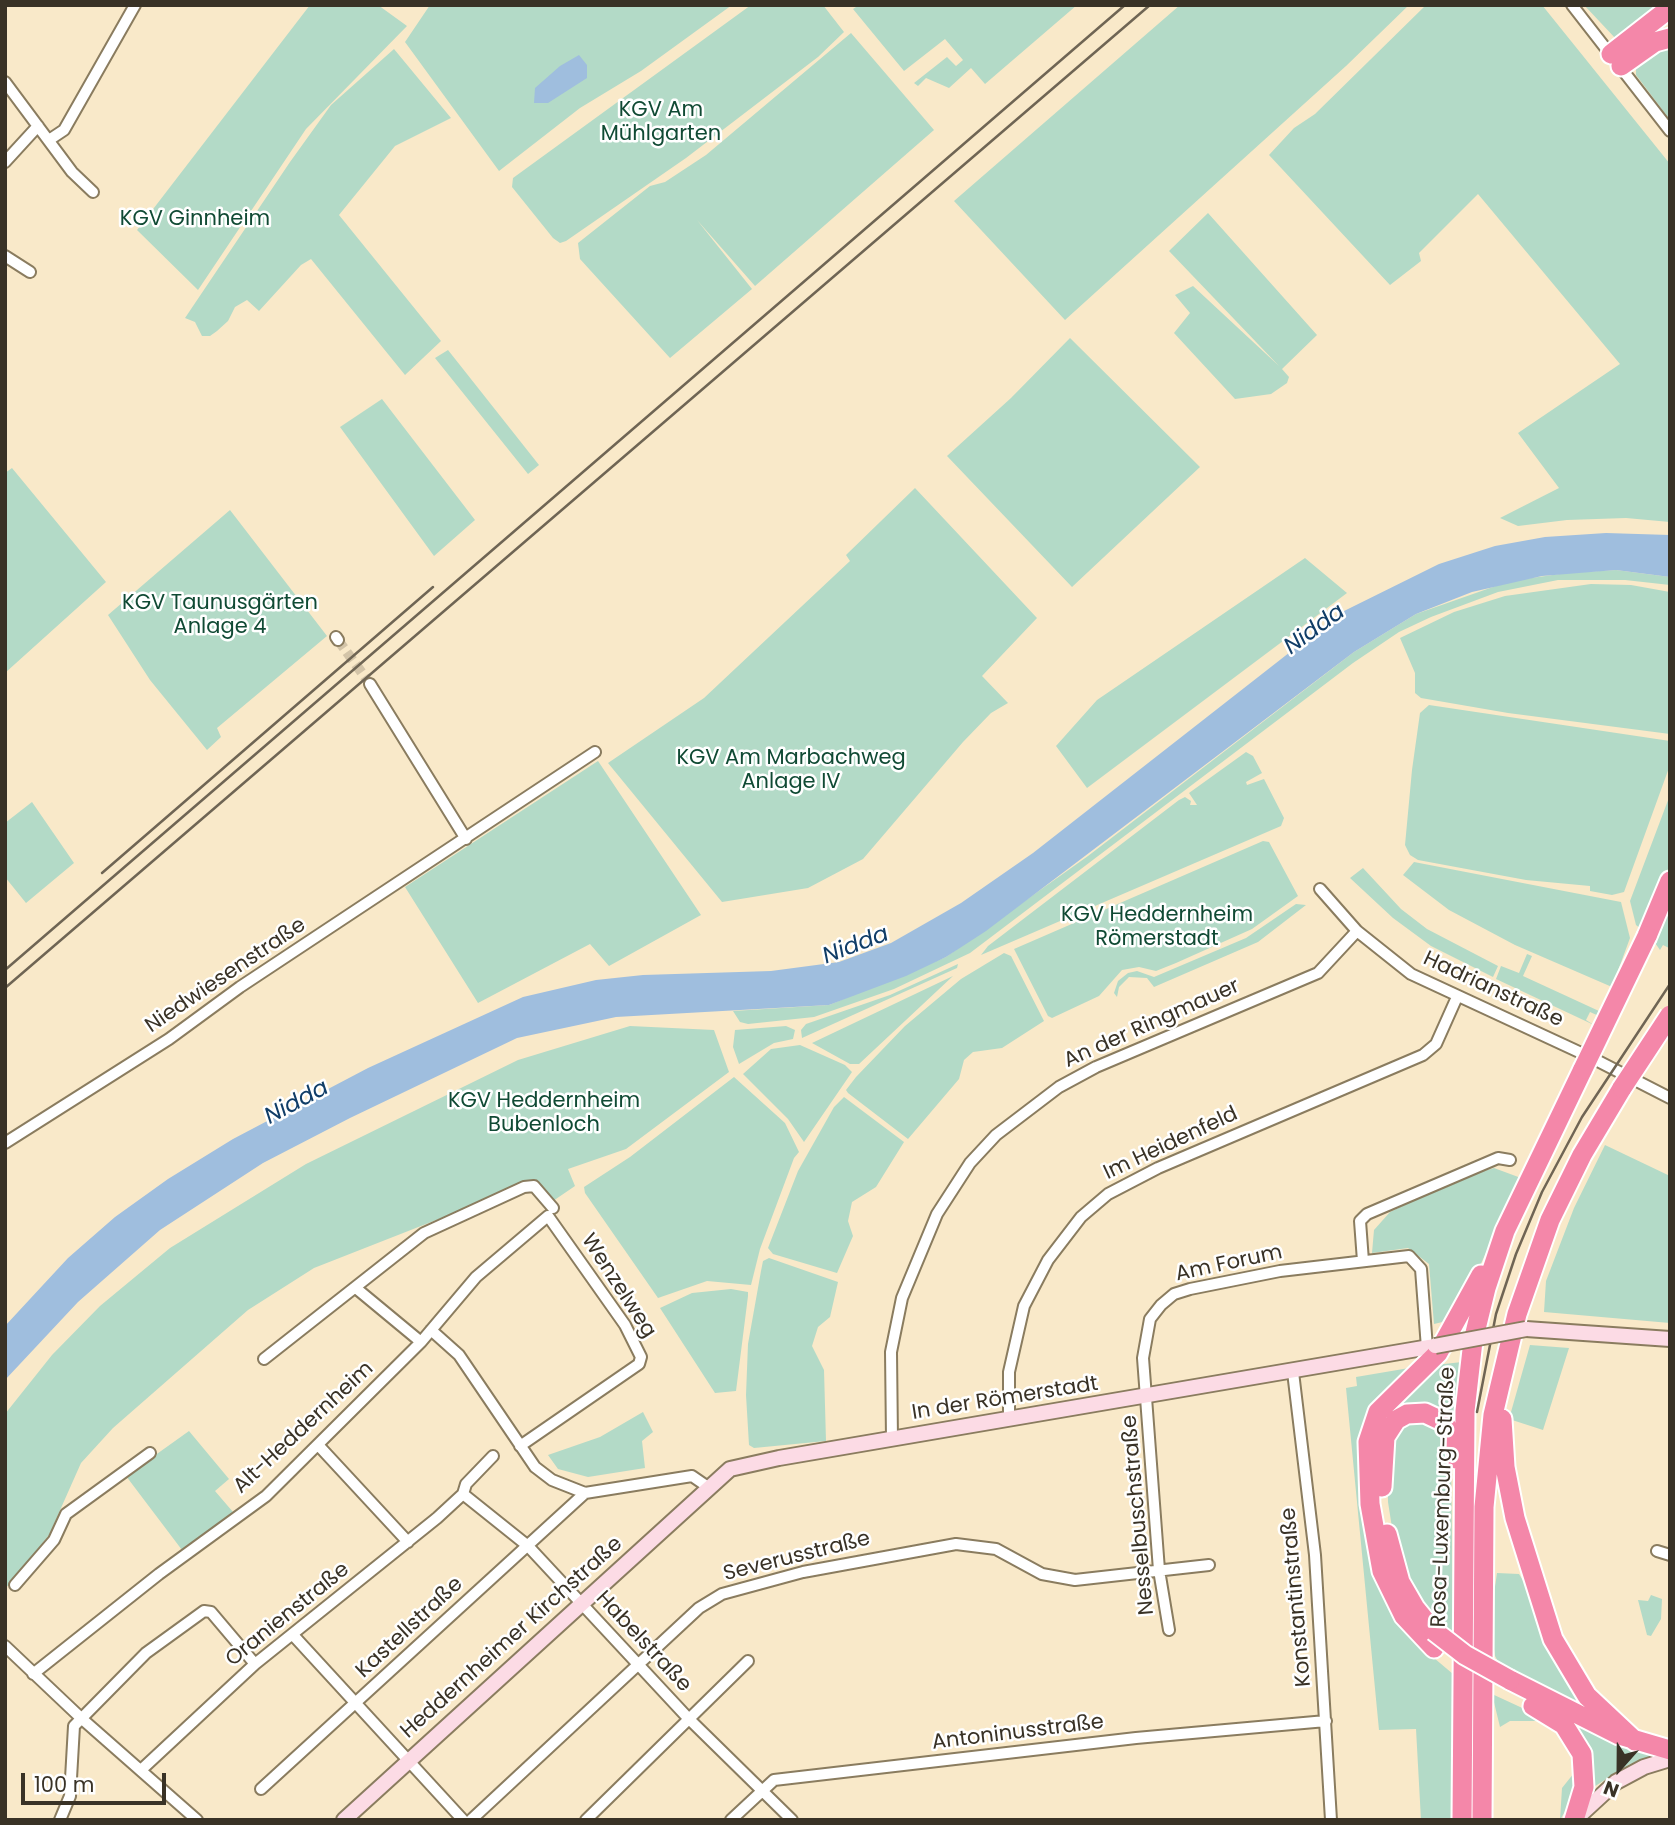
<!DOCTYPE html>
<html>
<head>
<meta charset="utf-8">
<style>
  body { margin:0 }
  #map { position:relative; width:1675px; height:1825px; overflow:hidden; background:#f9e9c9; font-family:Poppins,sans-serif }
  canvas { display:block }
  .frame { position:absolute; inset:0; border:7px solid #393226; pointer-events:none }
  .north { position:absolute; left:1584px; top:1734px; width:70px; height:70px; -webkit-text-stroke:5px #fff; paint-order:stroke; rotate:201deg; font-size:19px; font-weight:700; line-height:28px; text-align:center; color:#393226 }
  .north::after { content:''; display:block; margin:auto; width:24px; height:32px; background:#393226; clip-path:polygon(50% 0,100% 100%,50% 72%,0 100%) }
  .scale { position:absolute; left:21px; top:1773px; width:145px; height:32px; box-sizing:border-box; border:4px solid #393226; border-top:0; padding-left:9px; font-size:21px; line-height:24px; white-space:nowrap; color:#393226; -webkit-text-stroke:5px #fff; paint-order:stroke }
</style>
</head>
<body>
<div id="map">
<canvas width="1675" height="1825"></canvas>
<div class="frame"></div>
<div class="north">N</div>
<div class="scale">100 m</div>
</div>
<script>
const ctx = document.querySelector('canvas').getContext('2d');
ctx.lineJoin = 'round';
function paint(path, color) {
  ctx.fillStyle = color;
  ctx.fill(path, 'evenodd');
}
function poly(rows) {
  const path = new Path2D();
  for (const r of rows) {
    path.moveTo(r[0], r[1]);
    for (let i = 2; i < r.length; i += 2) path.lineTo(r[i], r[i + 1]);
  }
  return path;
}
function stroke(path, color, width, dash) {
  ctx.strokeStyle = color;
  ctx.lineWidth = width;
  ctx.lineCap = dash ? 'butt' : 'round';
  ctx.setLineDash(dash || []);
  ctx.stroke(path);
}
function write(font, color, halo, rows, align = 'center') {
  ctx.font = font + ' Poppins,sans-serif';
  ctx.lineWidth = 5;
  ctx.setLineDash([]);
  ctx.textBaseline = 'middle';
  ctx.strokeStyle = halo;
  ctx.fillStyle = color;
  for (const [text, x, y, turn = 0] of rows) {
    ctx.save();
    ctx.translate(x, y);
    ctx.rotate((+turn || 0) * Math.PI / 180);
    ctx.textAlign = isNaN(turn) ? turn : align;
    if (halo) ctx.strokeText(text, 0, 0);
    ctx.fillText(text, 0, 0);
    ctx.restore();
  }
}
paint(poly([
  [310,5,378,5,407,26,306,129,198,290,137,230],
  [430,5,732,5,641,71,580,108,499,171,405,42],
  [751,5,823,5,844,32,818,57,686,158,566,241,560,243,553,238,512,187,513,178],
  [859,5,1077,5,985,84,971,68,949,88,926,78,918,86,914,83,947,57,956,66,963,60,945,39,904,71,853,9],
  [1180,5,1409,5,1346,66,1065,320,954,201],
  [1426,5,1542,5,1670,164,1670,522,1626,518,1567,520,1518,526,1500,518,1559,488,1518,433,1620,364,1478,194,1419,253,1421,261,1390,285,1269,155,1294,128,1315,114],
  [1584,5,1668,5,1616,39],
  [851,33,934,130,755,286,697,220,752,289,670,358,580,259,578,243,650,186,665,182,706,155],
  [1670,42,1670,120,1636,75,1636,64],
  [394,49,451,118,395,146,339,215,441,341,405,375,311,259,301,265,259,311,247,300,235,307,228,321,217,331,210,336,202,336,195,322,185,318,290,162,331,105],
  [1208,213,1317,335,1282,369,1289,377,1287,383,1271,394,1235,399,1174,333,1190,313,1175,295,1193,286,1279,366,1169,251],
  [1070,338,1200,467,1072,587,947,456,1011,398],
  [448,350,539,465,528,474,435,358],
  [382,399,475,520,434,556,340,427],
  [12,468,106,582,5,673,5,473],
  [915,488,1037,618,982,676,1008,703,991,713,963,742,863,859,808,888,722,902,608,763,704,698,850,561,846,555],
  [230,510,327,636,217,728,221,737,207,750,150,680,108,615],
  [1305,558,1347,593,1087,788,1056,746,1097,700],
  [1616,570,1670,577,1670,585,1625,580,1558,580,1498,592,1431,617,1399,632,1353,663,970,953,894,989,814,1017,748,1024,740,1022,733,1011,829,1005,946,957,1088,856,1354,652,1416,614,1510,581,1567,573],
  [1591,584,1631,585,1670,592,1670,734,1508,713,1421,698,1415,693,1415,673,1400,638,1454,612,1505,596],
  [1429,705,1670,741,1670,765,1624,892,1612,895,1590,891,1590,886,1526,880,1418,860,1410,855,1405,845,1412,770,1420,713],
  [1246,752,1253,756,1262,773,1246,782,1247,785,1264,779,1284,818,1281,826,981,955,988,946,1179,800,1185,797,1191,801,1190,805,1197,805,1189,793],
  [598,761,701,915,609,966,590,944,478,1003,405,887],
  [1670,795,1670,864,1647,922,1641,929,1636,925,1630,901],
  [32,802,74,863,26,903,5,877,5,823],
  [1263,841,1269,842,1298,896,1252,929,1176,963,1156,971,1139,967,1122,970,1099,996,1052,1018,1048,1016,1014,949],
  [1414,862,1621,902,1630,938,1612,987,1515,945,1449,910,1403,875],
  [1363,868,1401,909,1427,929,1498,966,1493,977,1431,946,1393,918,1350,878],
  [1670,899,1670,954,1669,948,1663,945,1660,950,1653,940],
  [1296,904,1306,905,1258,942,1154,987,1147,978,1129,977,1119,987,1117,997,1114,993,1118,981,1128,973,1137,971,1154,977,1246,938],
  [1004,953,1011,956,1044,1021,1002,1048,973,1052,964,1060,959,1079,908,1139,848,1093,846,1090,856,1077,905,1026,961,979],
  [1527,954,1532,956,1523,976,1599,1011,1599,1016,1590,1012,1586,1020,1594,1025,1496,979,1501,966,1519,973],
  [958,964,957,968,802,1038,801,1030,806,1024,890,995],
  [953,976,859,1064,850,1064,812,1043],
  [630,1026,714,1030,729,1072,626,1149,568,1169,575,1186,553,1201,533,1182,314,1268,248,1310,113,1428,81,1463,49,1535,5,1589,5,1414,52,1355,100,1306,170,1248,306,1164,518,1060],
  [786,1026,795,1030,793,1039,774,1043,739,1064,733,1047,735,1030],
  [800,1045,845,1065,852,1072,804,1142,788,1119,743,1074,771,1049],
  [734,1077,785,1123,799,1152,794,1158,760,1249,751,1285,707,1281,658,1298,585,1193,584,1187,630,1157],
  [844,1097,904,1142,876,1187,852,1202,848,1221,853,1236,837,1273,773,1254,768,1248,798,1171,834,1107],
  [1605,1145,1670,1176,1670,1323,1544,1312,1546,1281,1574,1208],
  [1494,1168,1521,1178,1455,1319,1434,1324,1429,1264,1408,1248,1372,1253,1374,1230,1390,1212,1459,1179],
  [769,1258,838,1282,830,1317,818,1327,812,1346,824,1370,826,1441,754,1448,749,1445,746,1395,748,1344,761,1271,763,1261],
  [731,1289,748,1292,748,1296,736,1391,715,1393,660,1308,692,1293],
  [1530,1345,1569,1348,1543,1430,1509,1419],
  [1462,1362,1456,1427,1446,1414,1431,1406,1402,1409,1387,1418,1381,1429,1375,1455,1380,1519,1391,1572,1407,1606,1433,1640,1405,1608,1389,1573,1377,1520,1374,1446,1385,1414,1435,1365],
  [1421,1366,1366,1423,1396,1616,1415,1642,1453,1674,1455,1820,1421,1820,1416,1729,1379,1730,1346,1388,1357,1386,1356,1377],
  [643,1412,653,1432,642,1441,645,1468,588,1477,558,1469,548,1455,600,1437],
  [1404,1419,1433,1420,1451,1450,1453,1634,1426,1613,1411,1591,1393,1534,1388,1502,1387,1456],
  [189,1431,229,1479,215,1491,233,1512,182,1550,126,1476],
  [1497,1573,1519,1574,1610,1724,1502,1669,1495,1656,1490,1621],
  [1651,1595,1662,1599,1661,1619,1651,1636,1647,1635,1638,1600,1648,1601],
  [1492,1694,1544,1718,1543,1721,1510,1721,1500,1727],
  [1573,1726,1578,1726,1661,1754,1659,1759,1630,1764,1589,1790],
  [1578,1768,1574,1796,1560,1820,1562,1788]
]), '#b3dac7');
paint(poly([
  [579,55,587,65,587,78,548,103,534,103,535,88,560,66],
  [1606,533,1670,535,1670,577,1616,570,1542,576,1472,592,1416,614,1354,652,986,931,946,957,906,976,829,1005,616,1017,517,1038,350,1118,263,1163,160,1230,78,1302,5,1380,5,1326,30,1299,68,1258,115,1217,168,1179,233,1139,368,1068,523,997,596,980,643,975,771,971,839,962,891,943,961,903,1033,853,1340,613,1439,564,1495,546,1545,537]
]), '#9fbede');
stroke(poly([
  [338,640,370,684]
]), '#d3c4a8', 10, [10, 5]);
const street = poly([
  [1572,5,1670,131],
  [5,82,72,172,93,192],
  [49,140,64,130,135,5],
  [5,162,38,126],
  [5,256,30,272],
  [336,637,338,640],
  [370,684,466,839],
  [1320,889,1357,931,1411,974,1592,1058,1670,1098],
  [5,1143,169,1039,240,987,595,752],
  [1363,1261,1360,1221,1367,1214,1498,1158,1510,1160],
  [357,1289,421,1342],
  [431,1330,459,1355,535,1467,552,1480,585,1493,692,1476,708,1487],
  [264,1359,424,1233,524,1187,534,1186,553,1208],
  [1293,1372,1315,1555,1331,1820],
  [1009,1419,1009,1372,1024,1306,1048,1260,1081,1217,1108,1194,1158,1168,1423,1055,1436,1044,1457,997],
  [892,1439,891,1352,902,1298,937,1214,970,1163,996,1135,1059,1087,1096,1067,1318,973,1357,931],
  [319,1446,408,1542],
  [463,1494,528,1546,688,1718,792,1820],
  [1657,1551,1670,1555],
  [15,1585,54,1540,66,1514,150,1453],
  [1169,1630,1159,1570,1143,1358,1150,1319,1161,1305,1174,1294,1190,1289,1280,1271,1409,1256,1421,1269,1427,1348],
  [293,1635,463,1820],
  [5,1646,81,1718,197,1820],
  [33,1674,159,1574,266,1496,421,1342,476,1277,548,1216,625,1325,641,1357,639,1364,520,1446],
  [141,1770,255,1664,437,1518,463,1494,466,1484,493,1456],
  [261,1789,585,1493],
  [60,1820,70,1796,74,1726,146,1653,204,1611,211,1612,255,1664],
  [471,1820,699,1608,722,1594,803,1572,956,1544,996,1549,1042,1574,1075,1580,1209,1565],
  [586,1820,748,1661],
  [731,1820,774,1780,1136,1738,1326,1721]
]);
const secondary = poly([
  [1526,1329,1670,1339],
  [1578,1817,1616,1782,1644,1767,1670,1759],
  [344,1820,730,1469,779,1458,1435,1346]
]);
const highway = poly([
  [1611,54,1670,8],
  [1621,66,1655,42,1670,38],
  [1647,936,1670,881],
  [1502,1419,1505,1467,1515,1518,1553,1639,1587,1696,1635,1741],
  [1382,1487,1385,1437,1396,1420,1407,1414,1425,1413,1444,1422,1454,1439,1457,1459],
  [1387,1534,1400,1582,1415,1608,1432,1629],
  [1434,1648,1404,1616,1382,1571,1370,1504,1368,1442,1378,1412,1438,1353,1481,1275],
  [1510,1680,1619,1735,1670,1750],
  [1533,1706,1564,1725,1582,1754,1584,1787,1574,1820],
  [1462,1820,1465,1411,1473,1341,1486,1288,1505,1231,1583,1069],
  [1482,1820,1484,1507,1493,1415,1517,1314,1550,1220,1582,1155,1622,1088]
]);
stroke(street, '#8a7c5f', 14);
stroke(secondary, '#8a7c5f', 18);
stroke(highway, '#fff', 23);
stroke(street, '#fff', 10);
stroke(secondary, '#fcdbe5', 14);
stroke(highway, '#f487a9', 19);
stroke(poly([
  [102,873,433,587],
  [5,970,1125,5],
  [5,988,1150,5],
  [1477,1412,1496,1314,1516,1254,1542,1192,1582,1117,1670,984]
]), '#6f6554', 2.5);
const secondaryBridge = poly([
  [1435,1346,1526,1329]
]);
const highwayBridge = poly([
  [1583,1069,1647,936],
  [1622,1088,1670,1015],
  [1434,1631,1465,1655,1510,1680]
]);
stroke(secondaryBridge, '#8a7c5f', 18, []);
stroke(highwayBridge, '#fff', 23, []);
stroke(secondaryBridge, '#fcdbe5', 14);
stroke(highwayBridge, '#f487a9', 19);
write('21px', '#104a34', '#fff', [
  ["KGV Am",661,111],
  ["Mühlgarten",661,135],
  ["KGV Ginnheim",195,220],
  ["KGV Taunusgärten",220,604],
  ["Anlage 4",220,628],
  ["KGV Am Marbachweg",791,759],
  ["Anlage IV",791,783],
  ["KGV Heddernheim",1157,916],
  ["Römerstadt",1157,940],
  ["KGV Heddernheim",544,1102],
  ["Bubenloch",544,1126]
]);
write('21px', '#393226', '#fff', [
  ["Niedwiesenstraße",226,976,-34],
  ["Hadrianstraße",1493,990,25],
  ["An der Ringmauer",1152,1024,-24],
  ["Im Heidenfeld",1171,1144,-25],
  ["Am Forum",1229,1264,-12],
  ["Wenzelweg",618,1286,57],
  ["In der Römerstadt",1005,1399,-9],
  ["Alt-Heddernheim",304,1428,-43],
  ["Rosa-Luxemburg-Straße",1444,1497,-88],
  ["Nesselbuschstraße",1139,1515,-95],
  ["Severusstraße",797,1557,-14],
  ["Konstantinstraße",1297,1597,-95],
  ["Oranienstraße",288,1615,-39],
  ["Kastellstraße",410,1628,-43],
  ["Heddernheimer Kirchstraße",512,1638,-42],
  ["Habelstraße",643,1642,47],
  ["Antoninusstraße",1018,1733,-7]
]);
write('italic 23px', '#103d67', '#fff', [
  ["Nidda",1315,630,-36],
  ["Nidda",856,946,-21],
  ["Nidda",297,1103,-28]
]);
</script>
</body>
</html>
